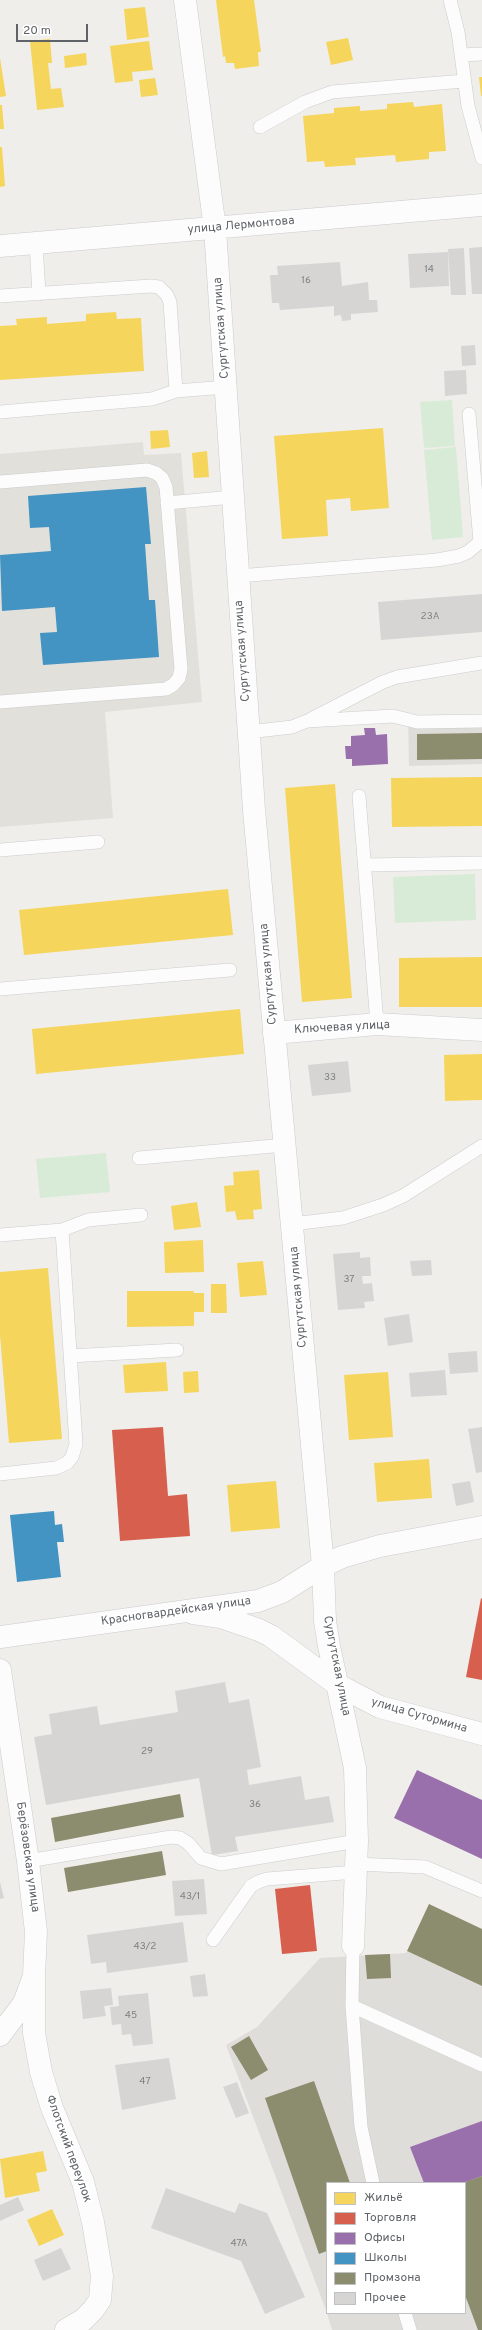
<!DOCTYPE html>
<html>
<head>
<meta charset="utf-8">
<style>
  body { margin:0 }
  #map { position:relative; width:482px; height:2330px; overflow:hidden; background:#efeeea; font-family:Overpass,sans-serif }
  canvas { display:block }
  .legend { position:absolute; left:326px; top:2182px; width:140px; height:132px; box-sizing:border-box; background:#fff; border:1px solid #bfc1c3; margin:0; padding:5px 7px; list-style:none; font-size:12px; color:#5f6368 }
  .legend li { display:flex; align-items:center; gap:8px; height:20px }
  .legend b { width:20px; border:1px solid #bfc1c3 }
  .scale { position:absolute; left:16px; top:24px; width:72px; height:18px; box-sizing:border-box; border:2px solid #5f6368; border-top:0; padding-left:5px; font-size:12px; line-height:14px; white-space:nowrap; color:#5f6368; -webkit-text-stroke:3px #fff; paint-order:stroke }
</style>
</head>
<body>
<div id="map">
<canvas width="482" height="2330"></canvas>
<ul class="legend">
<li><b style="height:11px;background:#f6d55c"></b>Жильё</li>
<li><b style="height:11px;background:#d6604d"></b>Торговля</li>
<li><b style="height:11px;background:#9970ab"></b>Офисы</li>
<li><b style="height:11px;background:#4393c3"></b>Школы</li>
<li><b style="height:11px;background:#8c8c6e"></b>Промзона</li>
<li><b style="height:11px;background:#d6d5d3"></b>Прочее</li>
</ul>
<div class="scale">20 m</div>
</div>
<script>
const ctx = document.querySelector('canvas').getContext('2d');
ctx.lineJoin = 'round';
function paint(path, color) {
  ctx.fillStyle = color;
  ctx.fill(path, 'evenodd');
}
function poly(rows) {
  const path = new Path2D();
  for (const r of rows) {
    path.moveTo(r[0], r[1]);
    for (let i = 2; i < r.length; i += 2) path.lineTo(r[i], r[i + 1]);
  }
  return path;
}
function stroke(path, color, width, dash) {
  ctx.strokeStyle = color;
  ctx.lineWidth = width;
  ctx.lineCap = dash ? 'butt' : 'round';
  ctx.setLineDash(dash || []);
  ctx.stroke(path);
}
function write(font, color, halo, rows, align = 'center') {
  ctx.font = font + ' Overpass,sans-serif';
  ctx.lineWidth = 4;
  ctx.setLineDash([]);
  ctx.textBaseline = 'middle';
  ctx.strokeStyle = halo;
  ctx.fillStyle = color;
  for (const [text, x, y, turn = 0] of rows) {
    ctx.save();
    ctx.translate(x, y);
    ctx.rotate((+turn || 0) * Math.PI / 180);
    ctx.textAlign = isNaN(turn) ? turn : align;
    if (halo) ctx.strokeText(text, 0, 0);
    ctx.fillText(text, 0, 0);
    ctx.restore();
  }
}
paint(poly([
  [482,716,482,764,409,766,408,717],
  [407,1951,482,1986,482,2330,332,2330,327,2313,465,2313,465,2183,327,2183,327,2313,226,2045,257,2027,320,1958,406,1953]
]), '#dfddda');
paint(poly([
  [143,442,144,455,181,453,202,702,105,712,113,818,0,827,0,454]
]), '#e2e0da');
paint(poly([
  [452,400,455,446,424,448,420,402],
  [456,447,463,537,432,540,424,450],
  [475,874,476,920,395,923,393,877],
  [106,1153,110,1192,40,1198,36,1159]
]), '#d8ebd6');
paint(poly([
  [216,0,254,0,261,52,258,52,259,66,235,69,234,63,226,63,225,56,223,57],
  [145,7,149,37,127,40,124,9],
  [348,38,353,60,331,65,326,42],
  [50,39,52,63,48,63,51,89,61,88,64,107,37,110,30,41],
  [149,41,153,70,132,72,133,81,115,83,110,46],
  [86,53,87,65,65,68,64,56],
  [0,58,6,96,0,97],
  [479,77,482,77,482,96,481,96],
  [155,78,158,95,141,97,139,80],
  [413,102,414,107,442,104,446,151,429,152,429,159,396,162,395,155,355,158,356,165,325,167,324,161,307,162,303,116,334,113,334,108,360,106,360,111,387,109,387,104],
  [0,105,2,105,4,129,0,129],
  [0,147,2,147,5,186,0,187],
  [116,312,117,319,141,318,144,371,0,380,0,326,17,325,16,319,47,317,47,324,86,321,86,314],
  [383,428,389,508,351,511,350,498,326,500,328,536,282,539,274,436],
  [168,430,170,447,151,449,150,431],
  [207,451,209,477,194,478,192,453],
  [482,777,482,826,392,827,391,778],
  [335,784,352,998,302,1002,285,788],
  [228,889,233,935,24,955,19,910],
  [482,957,482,1007,399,1007,399,958],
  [240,1009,244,1054,36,1074,32,1029],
  [482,1054,482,1100,445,1101,444,1055],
  [259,1170,262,1209,253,1210,254,1219,237,1220,235,1211,226,1212,224,1186,234,1185,233,1172],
  [197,1202,201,1227,174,1230,171,1206],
  [203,1240,204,1272,165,1273,164,1242],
  [263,1261,267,1295,240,1297,237,1263],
  [48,1268,62,1439,9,1443,0,1335,0,1272],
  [211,1284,226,1284,227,1313,211,1313],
  [127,1291,194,1291,193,1293,204,1293,204,1312,194,1312,194,1326,127,1327],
  [166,1362,168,1391,125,1393,123,1365],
  [198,1371,199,1392,184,1393,183,1372],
  [388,1372,393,1437,349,1440,344,1375],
  [429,1459,432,1498,377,1502,374,1463],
  [276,1481,280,1528,231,1532,227,1485],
  [43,2151,47,2171,36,2173,40,2191,5,2198,0,2159],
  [52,2209,64,2235,39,2246,27,2220]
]), '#f6d55c');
paint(poly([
  [163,1427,168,1496,187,1494,190,1536,120,1541,112,1430],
  [481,1598,482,1599,482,1680,466,1677],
  [310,1885,317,1951,282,1954,275,1889]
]), '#d6604d');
paint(poly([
  [364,728,375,728,376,735,387,734,388,764,352,766,352,759,346,759,345,746,351,746,351,736,365,735],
  [417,1770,482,1800,482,1859,394,1818],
  [482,2121,482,2176,463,2183,424,2183,410,2147]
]), '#9970ab');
paint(poly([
  [146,487,151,544,145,544,149,600,155,600,159,657,43,665,40,633,57,632,55,607,2,611,0,555,51,551,49,527,30,528,28,496],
  [54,1511,55,1525,62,1524,64,1542,57,1542,61,1577,17,1582,10,1515]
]), '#4393c3');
paint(poly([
  [482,733,482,759,417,760,417,734],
  [180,1794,184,1817,55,1842,51,1818],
  [162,1851,166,1875,68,1892,64,1868],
  [429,1904,482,1929,482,1986,407,1951],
  [390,1954,391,1978,367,1979,365,1955],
  [249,2036,268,2070,251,2080,231,2047],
  [314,2081,350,2183,327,2183,327,2251,319,2254,265,2098],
  [482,2176,482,2330,478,2330,465,2295,465,2182]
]), '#8c8c6e');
paint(poly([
  [482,247,482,294,472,294,469,248],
  [464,248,466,295,451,295,448,249],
  [448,252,449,286,410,288,408,254],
  [340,262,342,286,368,282,369,300,377,300,378,312,351,314,351,320,342,321,341,315,334,316,334,306,280,310,279,303,272,303,270,275,278,275,277,266],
  [475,345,476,365,462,366,461,346],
  [466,370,467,394,445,396,444,371],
  [482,594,482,632,381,640,378,602],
  [348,1061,351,1092,312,1096,308,1065],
  [360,1252,360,1258,370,1257,371,1276,362,1276,363,1284,372,1283,374,1301,364,1302,365,1308,338,1310,333,1254],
  [431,1260,432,1275,412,1276,410,1261],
  [409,1314,413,1342,388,1346,384,1318],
  [477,1351,478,1372,450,1374,448,1353],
  [445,1370,447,1395,411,1397,409,1373],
  [482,1427,482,1472,476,1473,468,1429],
  [470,1481,474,1502,456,1506,452,1484],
  [225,1682,229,1703,249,1699,261,1767,247,1770,249,1785,301,1776,305,1800,329,1796,334,1822,235,1837,238,1851,212,1855,199,1778,46,1805,34,1737,52,1734,49,1714,97,1706,100,1725,178,1712,175,1691],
  [204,1879,207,1914,175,1916,172,1881],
  [0,1882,4,1898,0,1899],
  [183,1922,188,1962,107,1973,106,1962,91,1964,87,1935],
  [205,1974,208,1996,193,1997,190,1976],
  [111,1988,113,2005,104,2006,106,2016,83,2019,80,1991],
  [148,1993,153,2044,133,2046,131,2034,122,2035,121,2024,112,2025,110,2007,119,2006,118,1996],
  [169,2058,176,2099,122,2110,115,2065],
  [237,2082,249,2113,236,2118,223,2087],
  [166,2188,235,2213,239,2203,267,2213,305,2297,265,2314,241,2261,151,2228],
  [18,2197,24,2210,0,2221,0,2205],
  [61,2248,71,2269,43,2281,34,2260]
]), '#d6d5d3');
const lane = poly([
  [450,0,458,32,468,106,482,158],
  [461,55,482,54],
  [260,127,305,102,332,92,464,81],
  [36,243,39,294],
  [0,296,151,286,159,287,167,295,170,302,176,391],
  [0,412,152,399,176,391,226,387],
  [0,482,147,470,156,473,162,478,166,487,181,669,179,678,173,685,166,689,0,702],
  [167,503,233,497],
  [238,576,437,560,459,556,468,552,480,542,469,414],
  [311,719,383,682,397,677,482,663],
  [248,732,292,727,307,721,393,716,417,722,482,721],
  [359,796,377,1024],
  [0,850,98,842],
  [366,865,482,863],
  [0,989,230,970],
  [139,1158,285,1145],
  [292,1224,343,1218,383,1205,403,1196,482,1146],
  [0,1235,62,1230,88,1220,141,1215],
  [70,1356,177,1350],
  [0,1474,56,1468,67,1463,72,1457,76,1444,62,1230],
  [28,1861,171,1837,180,1838,188,1843,201,1858,221,1864,357,1841],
  [356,1864,425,1867,482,1891],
  [213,1940,251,1886,258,1882,267,1879,356,1872],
  [353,1946,352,2006,361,2127,373,2183],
  [352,2006,482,2065],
  [405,2313,410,2330]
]);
const street = poly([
  [185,0,215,229],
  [274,1033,377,1024,482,1030],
  [193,1613,221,1617,259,1630,271,1636,338,1685,380,1707,482,1734],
  [0,1670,28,1861,36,1932,34,1976,24,2003,0,2035],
  [353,1946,357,1841,355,1768,329,1646,325,1621,323,1566,342,1557,380,1546,482,1527],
  [34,1976,34,2033,41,2072,52,2108,83,2182,93,2222,102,2276,100,2300,93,2310,83,2320,66,2330]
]);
const secondary = poly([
  [0,246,482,205],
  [0,1637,258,1601,282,1592,323,1566,254,810,215,229]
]);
stroke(lane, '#cbcccc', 14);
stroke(street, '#cbcccc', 23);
stroke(secondary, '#cacacb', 23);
stroke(lane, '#fdfcfc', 13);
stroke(street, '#fdfcfc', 22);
stroke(secondary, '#fdfcfc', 22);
write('10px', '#7e8184', null, [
  ["14",429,270],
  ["16",306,281],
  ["23А",430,617],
  ["33",330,1078],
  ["37",349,1280],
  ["29",147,1752],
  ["36",255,1805],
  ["43/1",190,1897],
  ["43/2",145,1947],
  ["45",131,2016],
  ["47",145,2082],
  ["47А",239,2244]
]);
write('12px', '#5f6368', '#fff', [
  ["улица Лермонтова",241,226,-5],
  ["Сургутская улица",222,328,-94],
  ["Сургутская улица",243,651,-94],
  ["Сургутская улица",269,974,-95],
  ["Ключевая улица",342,1028,-3],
  ["Сургутская улица",299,1297,-95],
  ["Красногвардейская улица",176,1612,-8],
  ["Сургутская улица",336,1666,79],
  ["улица Сутормина",419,1716,16],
  ["Берёзовская улица",27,1857,82],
  ["Флотский переулок",68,2149,70]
]);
</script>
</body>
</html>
